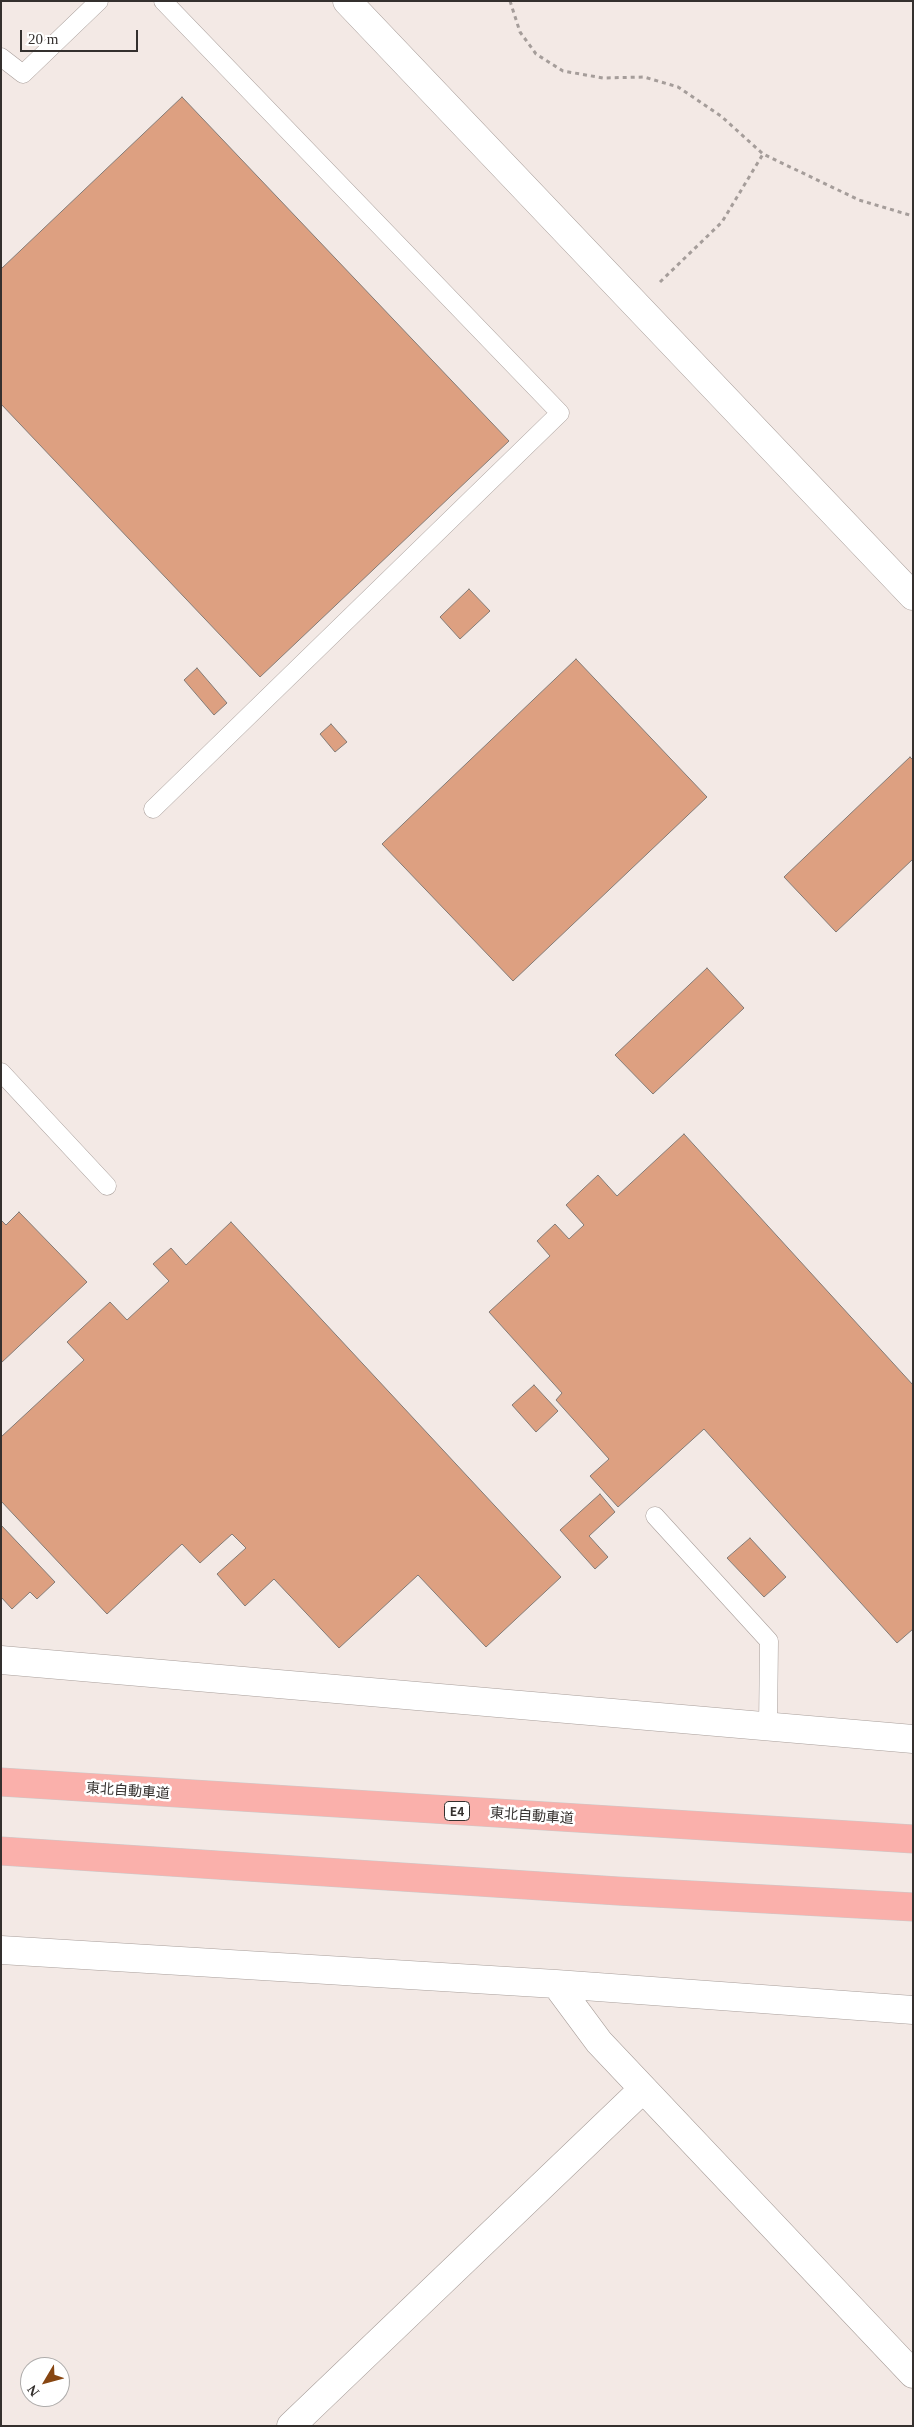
<!DOCTYPE html>
<html>
<head>
<meta charset="utf-8">
<style>
  body { margin:0 }
  #map { position:relative; width:914px; height:2427px; overflow:hidden; background:#f3e9e5; font-family:Georgia,serif }
  canvas { display:block }
  .frame { position:absolute; inset:0; border:2px solid #34302e; pointer-events:none }
  .north { position:absolute; left:20px; top:2357px; width:50px; height:50px; box-sizing:border-box; background:#fff; border:1px solid #aeacab; border-radius:50%; rotate:233deg; font-size:14px; font-weight:700; line-height:20px; text-align:center; color:#34302e }
  .north::after { content:''; display:block; margin:auto; width:18px; height:22px; background:#874612; clip-path:polygon(50% 0,100% 100%,50% 72%,0 100%) }
  .scale { position:absolute; left:20px; top:30px; width:118px; height:22px; box-sizing:border-box; border:2px solid #34302e; border-top:0; padding-left:6px; font-size:15px; line-height:18px; white-space:nowrap; color:#34302e; -webkit-text-stroke:4px #fff; paint-order:stroke }
</style>
</head>
<body>
<div id="map">
<canvas width="914" height="2427"></canvas>
<div class="frame"></div>
<div class="north">N</div>
<div class="scale">20 m</div>
</div>
<script>
const ctx = document.querySelector('canvas').getContext('2d');
ctx.lineJoin = 'round';
function paint(path, color) {
  ctx.fillStyle = color;
  ctx.fill(path, 'evenodd');
}
function poly(rows) {
  const path = new Path2D();
  for (const r of rows) {
    path.moveTo(r[0], r[1]);
    for (let i = 2; i < r.length; i += 2) path.lineTo(r[i], r[i + 1]);
  }
  return path;
}
function stroke(path, color, width, dash) {
  ctx.strokeStyle = color;
  ctx.lineWidth = width;
  ctx.lineCap = dash ? 'butt' : 'round';
  ctx.setLineDash(dash || []);
  ctx.stroke(path);
}
function write(font, color, halo, rows, align = 'center') {
  ctx.font = font + ' Georgia,"Noto Sans JP",serif';
  ctx.lineWidth = 5;
  ctx.setLineDash([]);
  ctx.textBaseline = 'middle';
  ctx.strokeStyle = halo;
  ctx.fillStyle = color;
  for (const [text, x, y, turn = 0] of rows) {
    ctx.save();
    ctx.translate(x, y);
    ctx.rotate((+turn || 0) * Math.PI / 180);
    ctx.textAlign = isNaN(turn) ? turn : align;
    if (halo) ctx.strokeText(text, 0, 0);
    ctx.fillText(text, 0, 0);
    ctx.restore();
  }
}
const building = poly([
  [182,97,509,441,260,677,1,404,1,269,182,97],
  [469,589,490,611,460,639,440,617,469,589],
  [576,659,707,797,513,981,382,844,576,659],
  [197,668,227,703,214,715,184,680,197,668],
  [331,724,347,742,335,752,320,734,331,724],
  [910,757,913,760,913,859,836,932,784,877,910,757],
  [707,968,744,1008,653,1094,615,1055,707,968],
  [684,1134,913,1385,913,1629,897,1643,704,1429,618,1507,590,1476,609,1459,556,1400,562,1393,489,1312,550,1256,537,1241,555,1224,569,1239,584,1225,566,1205,598,1175,617,1196,684,1134],
  [19,1212,87,1282,1,1363,1,1220,6,1225,19,1212],
  [231,1222,561,1577,486,1647,418,1575,339,1648,274,1579,245,1606,217,1574,246,1548,232,1534,200,1563,182,1544,107,1614,1,1501,1,1437,84,1360,67,1342,110,1302,127,1320,169,1281,153,1264,171,1248,186,1265,231,1222],
  [534,1385,558,1411,536,1432,512,1405,534,1385],
  [600,1494,615,1512,589,1536,608,1557,595,1569,560,1530,600,1494],
  [1,1525,55,1582,37,1599,30,1592,12,1609,1,1597,1,1525],
  [750,1538,786,1577,764,1597,727,1558,750,1538]
]);
paint(building, '#dda081');
stroke(building, '#837b76', 1);
const service = poly([
  [1,57,23,74,99,1],
  [153,809,560,413,163,1],
  [1,1072,107,1186],
  [655,1516,769,1641,768,1728]
]);
const minor = poly([
  [1,1660,913,1739],
  [1,1950,556,1984,913,2010],
  [556,1984,599,2042,913,2374],
  [291,2426,643,2089]
]);
const tertiary = poly([
  [347,1,913,596]
]);
const motorway = poly([
  [1,1782,913,1839],
  [1,1851,618,1891,913,1907]
]);
stroke(service, '#a89e9a', 19);
stroke(minor, '#a89e9a', 29);
stroke(tertiary, '#a89e9a', 29);
stroke(motorway, '#cac9c9', 29);
stroke(poly([
  [510,1,520,32,536,54,563,71,603,78,644,77,678,87,721,116,763,154,859,200,913,216],
  [660,282,722,222,763,154]
]), '#a59d9a', 3, [4, 4]);
stroke(service, '#fff', 18);
stroke(minor, '#fff', 28);
stroke(tertiary, '#fff', 28);
stroke(motorway, '#fab0ab', 28);
for (const [x, y, w] of [
  [457,1811,25]
]) {
  const box = new Path2D();
  box.roundRect(x - w / 2, y - 9.5, w, 19, 4);
  ctx.fillStyle = '#fff';
  ctx.fill(box);
  stroke(box, '#34302e', 1);
}
write('bold 12px', '#34302e', null, [
  ["E4",457,1811]
]);
write('14px', '#34302e', '#fff', [
  ["東北自動車道",128,1790,4],
  ["東北自動車道",532,1815,4]
]);
</script>
</body>
</html>
